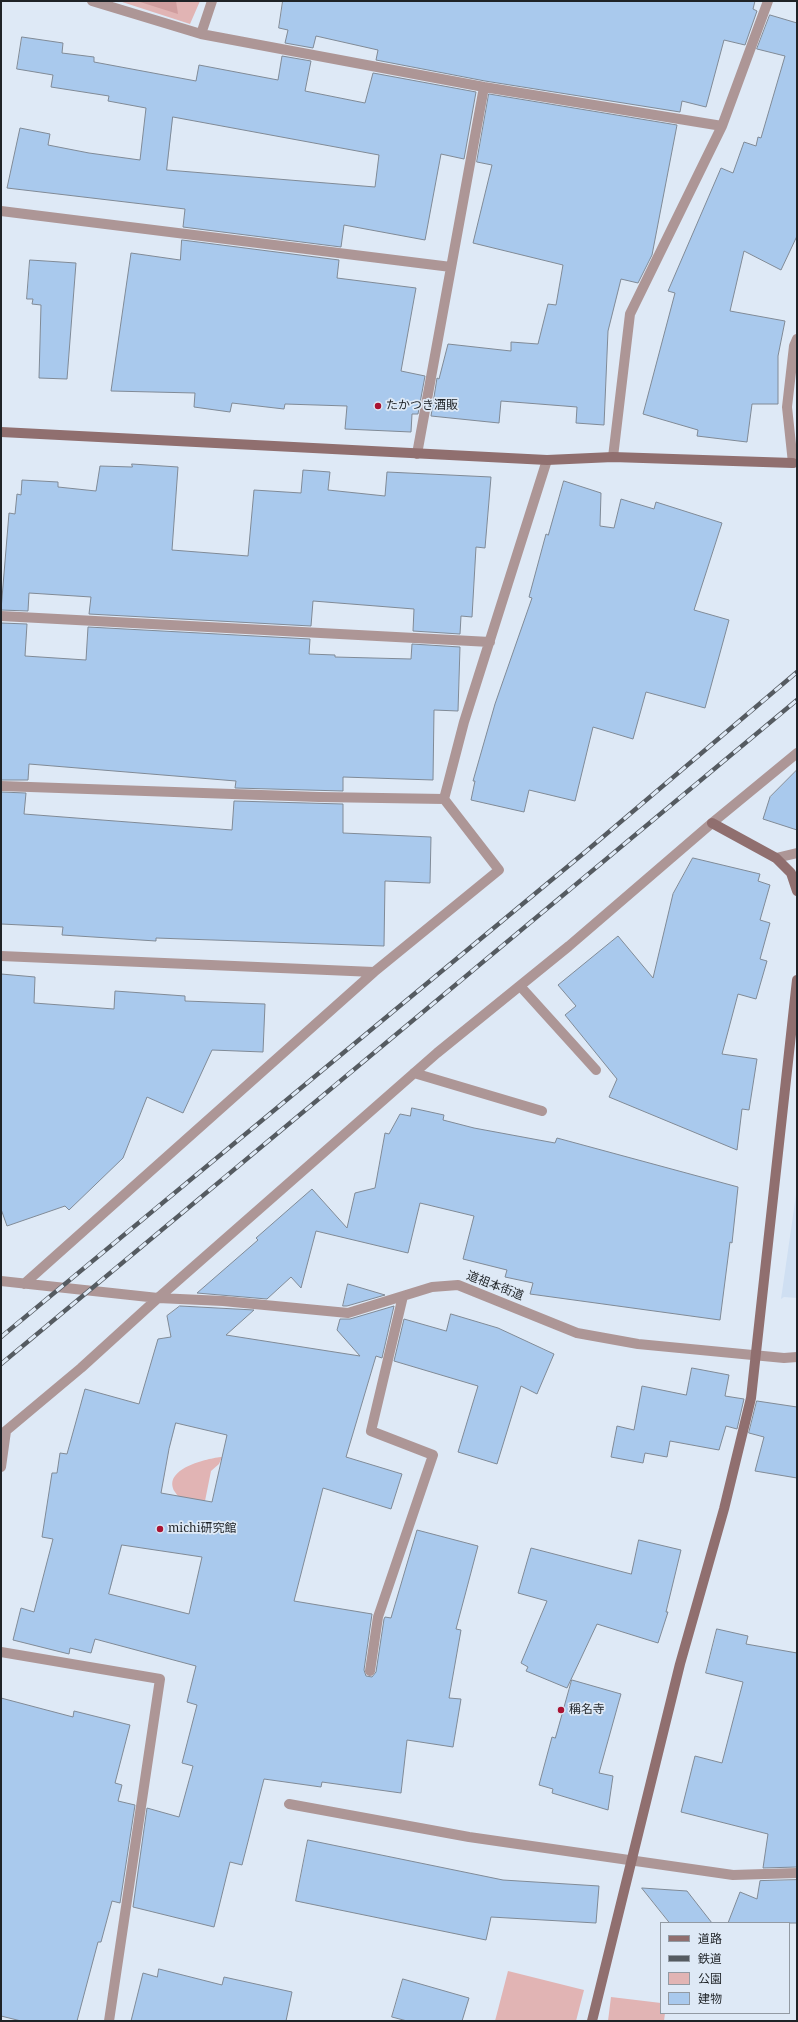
<!DOCTYPE html>
<html>
<head>
<meta charset="utf-8">
<style>
  body { margin:0 }
  #map { position:relative; width:798px; height:2022px; overflow:hidden; background:#dee9f6; font-family:"Noto Serif","Noto Sans JP",serif }
  canvas { display:block }
  .frame { position:absolute; inset:0; border:2px solid #1f2327; pointer-events:none }
  .legend { position:absolute; left:660px; top:1922px; width:130px; height:92px; box-sizing:border-box; background:#dee9f6; border:1px solid #929aa3; margin:0; padding:5px 7px; list-style:none; font-size:12px; color:#1f2327 }
  .legend li { display:flex; align-items:center; gap:8px; height:20px }
  .legend b { width:20px; border:1px solid #929aa3 }
</style>
</head>
<body>
<div id="map">
<canvas width="798" height="2022"></canvas>
<div class="frame"></div>
<ul class="legend">
<li><b style="height:5px;background:#906f6f"></b>道路</li>
<li><b style="height:5px;background:#555b61"></b>鉄道</li>
<li><b style="height:11px;background:#e1b4b4"></b>公園</li>
<li><b style="height:11px;background:#a9c9ed"></b>建物</li>
</ul>
</div>
<script>
const c = document.querySelector('canvas').getContext('2d');
c.lineJoin = 'round';
function fill(path, color) { c.fillStyle = color; c.fill(path, 'evenodd'); }
function stroke(path, color, width, dash) { c.strokeStyle = color; c.lineWidth = width; c.lineCap = dash ? 'butt' : 'round'; c.setLineDash(dash || []); c.stroke(path); }
function drawText(font, color, halo, rows, align = 'center') {
  c.font = font + ' "Noto Serif","Noto Sans JP",serif'; c.lineWidth = 3.5; c.setLineDash([]); c.textBaseline = 'middle'; c.strokeStyle = halo; c.fillStyle = color; for (const [text, x, y, turn = 0] of rows) {
    c.save(); c.translate(x, y); c.rotate((+turn || 0) * Math.PI / 180); c.textAlign = isNaN(turn) ? turn : align; if (halo) c.strokeText(text, 0, 0); c.fillText(text, 0, 0); c.restore();
  }
}
const built = new Path2D(`
  M797 1188V1298L784 1297 781 1299Z`);
const green = new Path2D(`
  M119 1H200L190 24Z
  M222 1457 219 1464 211 1471 203 1511C194 1506 180 1501 175 1492 161 1469 208 1458 222 1457Z
  M508 1971 584 1990 576 2021H495Z
  M611 1997 661 2003V2013H665L664 2021H608Z`);
const forest = new Path2D(`
  M137 1H176L178 14Z`);
const building = new Path2D(`
  M283 1H755L753 9 757 11 745 45 724 40 706 107 682 101 680 112 485 81 376 60 378 50 316 36 313 48 285 43 288 30 279 28Z
  M770 15 797 23V236L781 270 744 251 730 311 785 321 778 356V404H752L747 442 697 436 698 430 643 414 675 293 668 291 721 168 733 173 744 142 756 146 758 137 761 138 785 56 757 49Z
  M22 37 63 43 62 53 94 57V62L196 81 199 65 278 80 282 56 311 61 305 91 365 103 373 73 476 92 464 159 441 154 425 240 344 225 341 247 183 227 185 209 7 188 20 128 50 134 48 145 89 153 140 160 146 108 108 101 109 96 51 87 53 75 17 69ZM173 117 379 155 375 187 167 170Z
  M489 94 677 125 652 255 638 283 621 279 608 331 604 425 576 423 577 407 501 401 499 423 431 416 437 378 439 379 448 344 511 351V342L538 344 548 304 556 305 563 265 473 243 492 165 477 162Z
  M182 240 339 260 337 278 416 288 401 371 425 376 418 414H412L411 432 345 429 347 406 285 404 284 409 232 403 230 412 194 407 195 393 111 391 131 253 180 260Z
  M30 260 76 263 67 379 39 378 41 305 32 304 33 299H27Z
  M132 464 178 467 172 550 248 556 254 490 301 493 303 470 330 472 328 490 385 496 387 472 491 477 485 548 476 547 472 617 461 616 460 634 413 631 414 609 313 601 311 626 89 614 91 597 29 593 28 611 1 610 9 513 15 514 17 494 21 495 22 480 58 482V487L96 491 100 466 132 467Z
  M564 481 601 493 600 526 614 528 621 499 654 509 656 502 722 523 694 610 729 620 705 708 646 692 633 739 593 727 575 801 529 790 524 812 471 800 475 781H473L495 704 532 598 529 597 546 534 548 535Z
  M1 623 27 624 25 656 86 660 88 627 310 639 309 654 335 655V657L411 659 412 644 460 647 458 711 434 710 433 780 343 777V791L235 788 236 781 29 764 28 780H1Z
  M797 770V830L763 819 770 797Z
  M1 792 26 793 24 814 232 830 234 801 343 804V833L431 837 430 883 385 881 384 946 156 938V941L62 935 63 927 1 924Z
  M693 858 760 874 758 881 770 885 760 920 770 923 760 959 767 961 756 999 738 994 722 1054 757 1059 749 1110 742 1109 737 1150 609 1097 617 1079 565 1015 576 1006 558 985 618 936 653 978 673 894Z
  M1 974 35 977 34 1003 114 1009 115 991 185 996V1001L265 1004 263 1052 212 1050 183 1113 147 1097 123 1158 69 1210 65 1206 7 1226 1 1209Z
  M412 1108 444 1115 443 1120 474 1128 555 1143 557 1138 738 1187 732 1243 730 1242 720 1320 530 1294 533 1283 505 1277 507 1270 463 1259 474 1216 420 1203 408 1253 316 1231 301 1288 291 1277 267 1299 197 1293 258 1240 256 1238 312 1189 347 1228 355 1193 375 1188 385 1133 389 1134 400 1114 410 1116Z
  M348 1284 385 1295 347 1306H343Z
  M180 1306 254 1310 226 1335 360 1356 337 1330 340 1319H350L394 1306 382 1358 376 1356 346 1457 402 1474 391 1509 323 1488 294 1601 372 1614 364 1670 366 1676 372 1677 376 1672 384 1619 385 1617 391 1618 417 1530 478 1546 456 1629 461 1630 449 1698 461 1699 453 1747 407 1740 401 1793 322 1782 321 1787 264 1779 242 1865 230 1862 214 1927 133 1907 147 1808 179 1817 193 1766 182 1763 197 1705 187 1702 196 1666 95 1639 91 1653 70 1648 69 1654 13 1640 21 1608 34 1612 53 1539 42 1537 52 1473H57L60 1453 67 1454 85 1389 139 1404 158 1339 171 1337 167 1316ZM176 1423 227 1435 212 1502 161 1493 169 1449ZM122 1545 202 1557 189 1614 109 1594Z
  M451 1314 498 1328 554 1354 537 1394 521 1386 497 1464 458 1452 478 1386 394 1361 404 1319 446 1331Z
  M692 1368 729 1375 725 1396 744 1399 737 1429 726 1426 719 1450 670 1441 667 1457 645 1453 643 1463 611 1457 617 1426 634 1430 642 1386 686 1395Z
  M757 1401 797 1407V1478L755 1471 764 1437 749 1433Z
  M639 1540 681 1550 666 1612H668L658 1643 597 1624 567 1688 526 1671 528 1667 521 1663 547 1601 518 1593 531 1548 631 1574Z
  M717 1629 748 1636 746 1644 797 1653V1867L763 1868 768 1834 681 1812 695 1756 722 1763 743 1682 706 1673Z
  M572 1680 621 1694 599 1773 613 1776 608 1810 552 1793 553 1789 539 1785 552 1737 555 1738Z
  M1 1698 73 1717 74 1711 130 1725 115 1783 122 1785 118 1801 135 1805 120 1903 112 1901 101 1942H98L77 2021H21L1 2016Z
  M308 1840 503 1880 599 1886 596 1923 491 1917 486 1940 296 1901Z
  M797 1880V1923H728L740 1892 757 1899 760 1881Z
  M642 1888 687 1891 712 1923H670Z
  M159 1969 222 1985 224 1977 292 1992 286 2021H131L143 1973 157 1977Z
  M403 1979 469 1998 462 2021H407L392 2017Z`);
const lane = new Path2D(`
  M793 463 787 407 794 346 797 339`);
const street = new Path2D(`
  M92 1 201 34 484 87 722 126 630 314 613 457
  M201 34 212 1
  M722 126 768 1
  M1 211 451 267
  M417 454 484 87
  M1 616 490 642
  M1 786 319 797 444 799 464 722 547 460
  M776 858 797 853
  M1 956 374 972
  M520 986 596 1070
  M414 1073 542 1111
  M1 1281 158 1298 223 1301 348 1313 432 1287 458 1285 577 1333 638 1344 784 1358 797 1357
  M24 1284 374 972 499 870 444 799
  M1 1435 81 1368 158 1298 437 1053 569 946 712 823 797 753
  M1 1467 6 1431
  M1 1652 160 1679 109 2021
  M370 1671 378 1617 433 1455 371 1431 403 1296
  M289 1804 469 1837 733 1875 797 1873`);
const secondary = new Path2D(`
  M1 432 547 460 613 457 793 463
  M712 823 776 858 791 873 797 891
  M592 2021 680 1664 724 1509 751 1398 797 980`);
const rail = new Path2D(`
  M1 1337 584 853 797 672
  M1 1364 797 700`);
const markers = [
  [378,406,4,"#a91232"],
  [160,1529,4,"#a91232"],
  [561,1710,4,"#a91232"]
];
const poiNames = [
  ["たかつき酒販",386,406],
  ["michi研究館",168,1529],
  ["稱名寺",569,1710]
];
const streetNames = [
  ["道祖本街道",495,1286,21]
];
fill(built, '#cfdff2');
fill(green, '#e1b4b4');
fill(forest, '#d09d9e');
fill(building, '#a9c9ed');
stroke(building, '#808a96', 1);
stroke(lane, '#ad9696', 10);
stroke(street, '#ad9696', 10);
stroke(secondary, '#906f6f', 10);
stroke(rail, '#555b61', 4.5);
stroke(rail, '#dee9f6', 3, [9]);
for (const [x, y, r, color] of markers) { const dot = new Path2D(); dot.arc(x, y, r, 0, 2 * Math.PI); c.fillStyle = color; c.fill(dot); stroke(dot, '#dee9f6', 1.5); }
drawText('12px', '#1f2327', '#dee9f6', poiNames, 'left');
drawText('12px', '#1f2327', '#dee9f6', streetNames);
</script>
</body>
</html>
